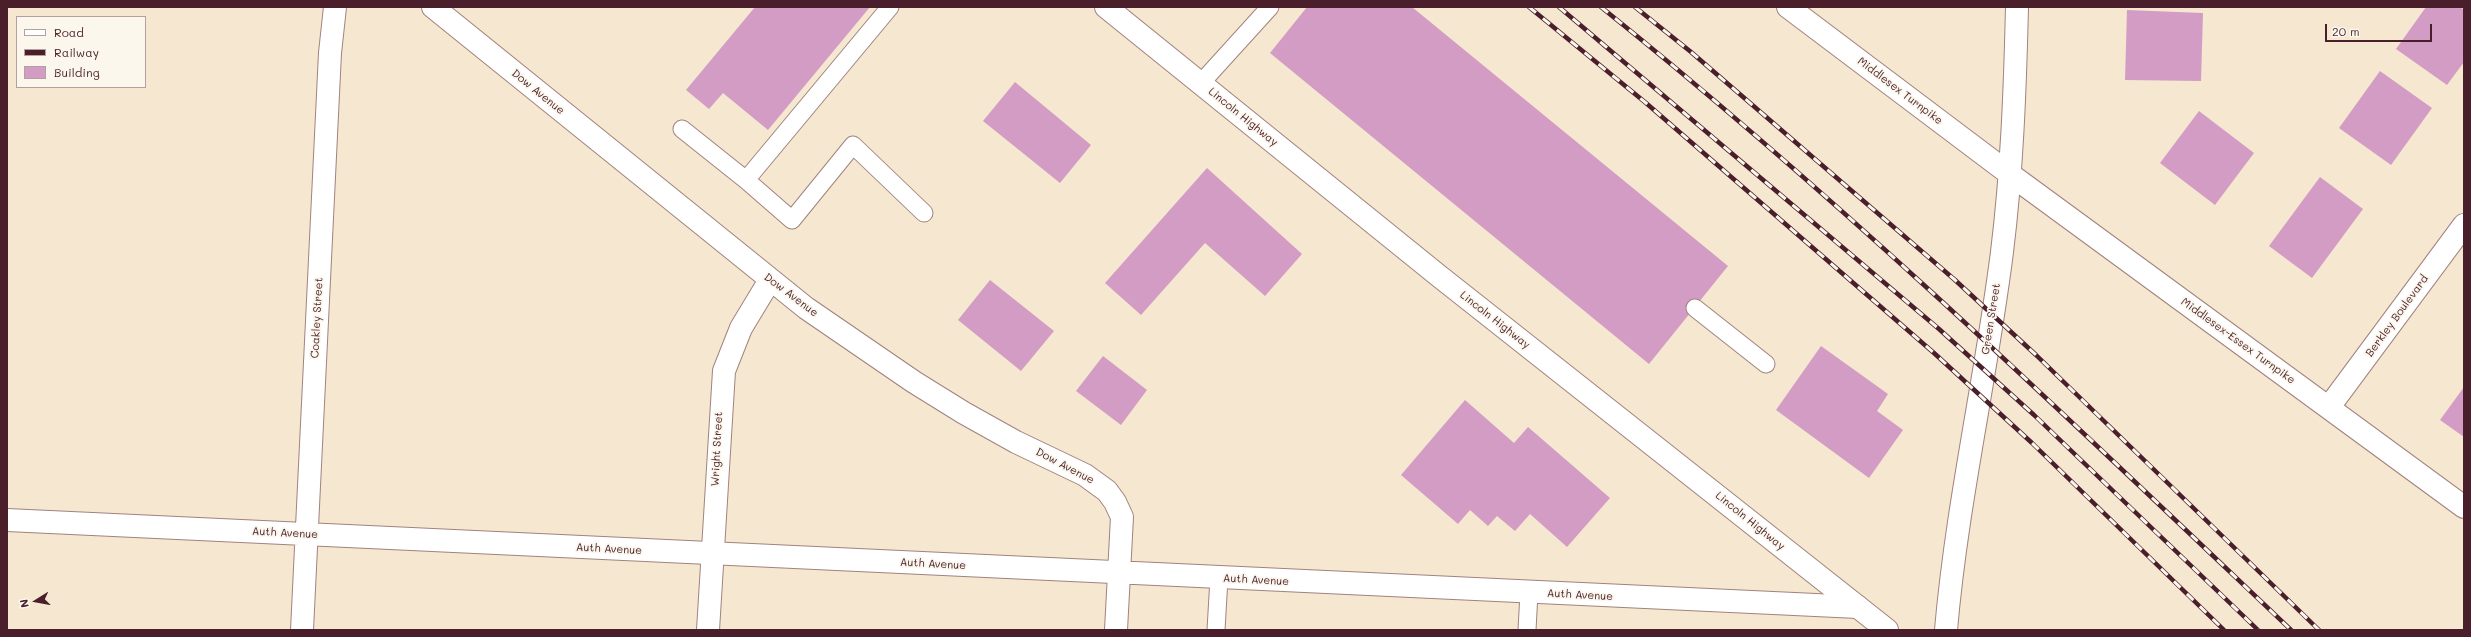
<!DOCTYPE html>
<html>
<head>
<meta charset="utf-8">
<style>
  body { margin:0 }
  #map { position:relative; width:2471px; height:637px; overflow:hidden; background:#f6e7d0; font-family:Mali,sans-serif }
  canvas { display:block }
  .frame { position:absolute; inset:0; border:8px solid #4a1f2b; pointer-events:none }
  .legend { position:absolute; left:16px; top:16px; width:130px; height:72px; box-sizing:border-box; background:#fbf7ec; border:1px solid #b4a19f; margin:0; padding:5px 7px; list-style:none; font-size:12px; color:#4a1f2b }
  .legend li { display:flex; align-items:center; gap:8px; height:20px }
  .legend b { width:20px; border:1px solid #b4a19f }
  .north { position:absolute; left:16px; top:581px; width:40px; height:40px; -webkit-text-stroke:3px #fbf7ec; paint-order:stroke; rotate:259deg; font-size:11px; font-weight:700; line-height:16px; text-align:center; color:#4a1f2b }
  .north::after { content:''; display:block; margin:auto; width:14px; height:18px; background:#4a1f2b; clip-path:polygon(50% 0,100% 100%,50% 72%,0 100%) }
  .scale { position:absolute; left:2325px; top:24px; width:107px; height:18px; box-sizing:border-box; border:2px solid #4a1f2b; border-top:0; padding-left:5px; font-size:12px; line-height:14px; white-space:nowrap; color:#4a1f2b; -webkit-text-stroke:3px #fbf7ec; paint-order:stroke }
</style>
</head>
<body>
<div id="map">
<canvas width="2471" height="637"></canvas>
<div class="frame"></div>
<ul class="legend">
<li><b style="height:5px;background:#fff"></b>Road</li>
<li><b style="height:5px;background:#4a1f2b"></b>Railway</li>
<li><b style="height:11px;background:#d39cc5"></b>Building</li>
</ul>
<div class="north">N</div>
<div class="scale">20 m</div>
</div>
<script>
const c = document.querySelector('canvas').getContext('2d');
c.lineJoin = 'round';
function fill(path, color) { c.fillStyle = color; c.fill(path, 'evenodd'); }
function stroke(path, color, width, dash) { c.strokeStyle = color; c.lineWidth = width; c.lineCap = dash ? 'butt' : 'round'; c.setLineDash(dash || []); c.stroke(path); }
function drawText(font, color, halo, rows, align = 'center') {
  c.font = font + ' Mali,sans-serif'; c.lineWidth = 3.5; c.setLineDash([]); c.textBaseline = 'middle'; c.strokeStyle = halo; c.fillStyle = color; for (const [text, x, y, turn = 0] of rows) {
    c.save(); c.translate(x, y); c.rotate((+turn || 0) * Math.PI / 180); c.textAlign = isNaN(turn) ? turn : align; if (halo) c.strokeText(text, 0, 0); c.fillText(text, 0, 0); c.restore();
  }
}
const building = new Path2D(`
  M755 7H870L768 130 723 93 709 109 686 90Z
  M1307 7H1412L1728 266 1649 364 1270 53Z
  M2426 7H2460L2464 10V62L2447 85 2396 49Z
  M2127 10 2203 13 2201 81 2125 80Z
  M2380 71 2432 108 2391 165 2339 128Z
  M1015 82 1091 145 1060 183 983 121Z
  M2199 111 2254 153 2215 205 2160 163Z
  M1207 168 1302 254 1265 296 1205 243 1141 315 1105 283Z
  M2320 177 2363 209 2312 278 2269 246Z
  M990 280 1054 331 1021 371 958 320Z
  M1821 346 1888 394 1877 411 1903 430 1869 478 1776 410Z
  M1103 356 1147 390 1121 425 1076 391Z
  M2464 387V437L2440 420Z
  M1465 400 1514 443 1528 427 1610 498 1567 547 1530 514 1515 531 1497 516 1488 526 1470 510 1458 524 1401 475Z`);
const lane = new Path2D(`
  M1201 83 1270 7
  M682 129 746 180 890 7
  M746 180 792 220 853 145 924 213
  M1695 308 1766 364
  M1216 630 1219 578
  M1527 630 1529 593`);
const street = new Path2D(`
  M433 7 806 308 914 382 964 413 1016 442 1085 475 1107 491 1115 502 1122 517 1116 630
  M1788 7 2011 175
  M2329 407 2464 225
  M7 520 1858 607
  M302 630 330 53 335 7
  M708 630 724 371 741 328 770 280`);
const secondary = new Path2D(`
  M1106 7 1439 276 1887 630
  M2011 175 2464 507
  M1946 630C1957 503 1986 379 2002 252 2012 171 2015 90 2017 7`);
const rail = new Path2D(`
  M1529 7 1646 103 1934 353 2032 443 2224 630
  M1559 7 1939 329 2034 415 2258 630
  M1601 7C1843 201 2067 417 2291 630
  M1635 7 1691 52 1955 280 2036 355 2319 630`);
const streetNames = [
  ["Middlesex Turnpike",1900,91,37],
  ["Dow Avenue",538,92,39],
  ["Lincoln Highway",1243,117,39],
  ["Dow Avenue",791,295,37],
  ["Berkley Boulevard",2397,316,-54],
  ["Coakley Street",317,318,-87],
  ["Green Street",1991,319,-81],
  ["Lincoln Highway",1495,320,38],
  ["Middlesex-Essex Turnpike",2238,341,36],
  ["Wright Street",717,449,-87],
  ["Dow Avenue",1065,466,28],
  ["Lincoln Highway",1750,521,39],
  ["Auth Avenue",285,533,3],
  ["Auth Avenue",609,549,3],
  ["Auth Avenue",933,564,3],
  ["Auth Avenue",1256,580,3],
  ["Auth Avenue",1580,595,3]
];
fill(building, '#d39cc5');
stroke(lane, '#a0837e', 19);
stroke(street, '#a0837e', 24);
stroke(secondary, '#a0837e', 24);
stroke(lane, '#fff', 17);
stroke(street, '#fff', 22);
stroke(secondary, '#fff', 22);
stroke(rail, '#4a1f2b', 4.5);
stroke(rail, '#fbf7ec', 3, [9]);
drawText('11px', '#4a1f2b', '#fbf7ec', streetNames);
</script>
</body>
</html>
